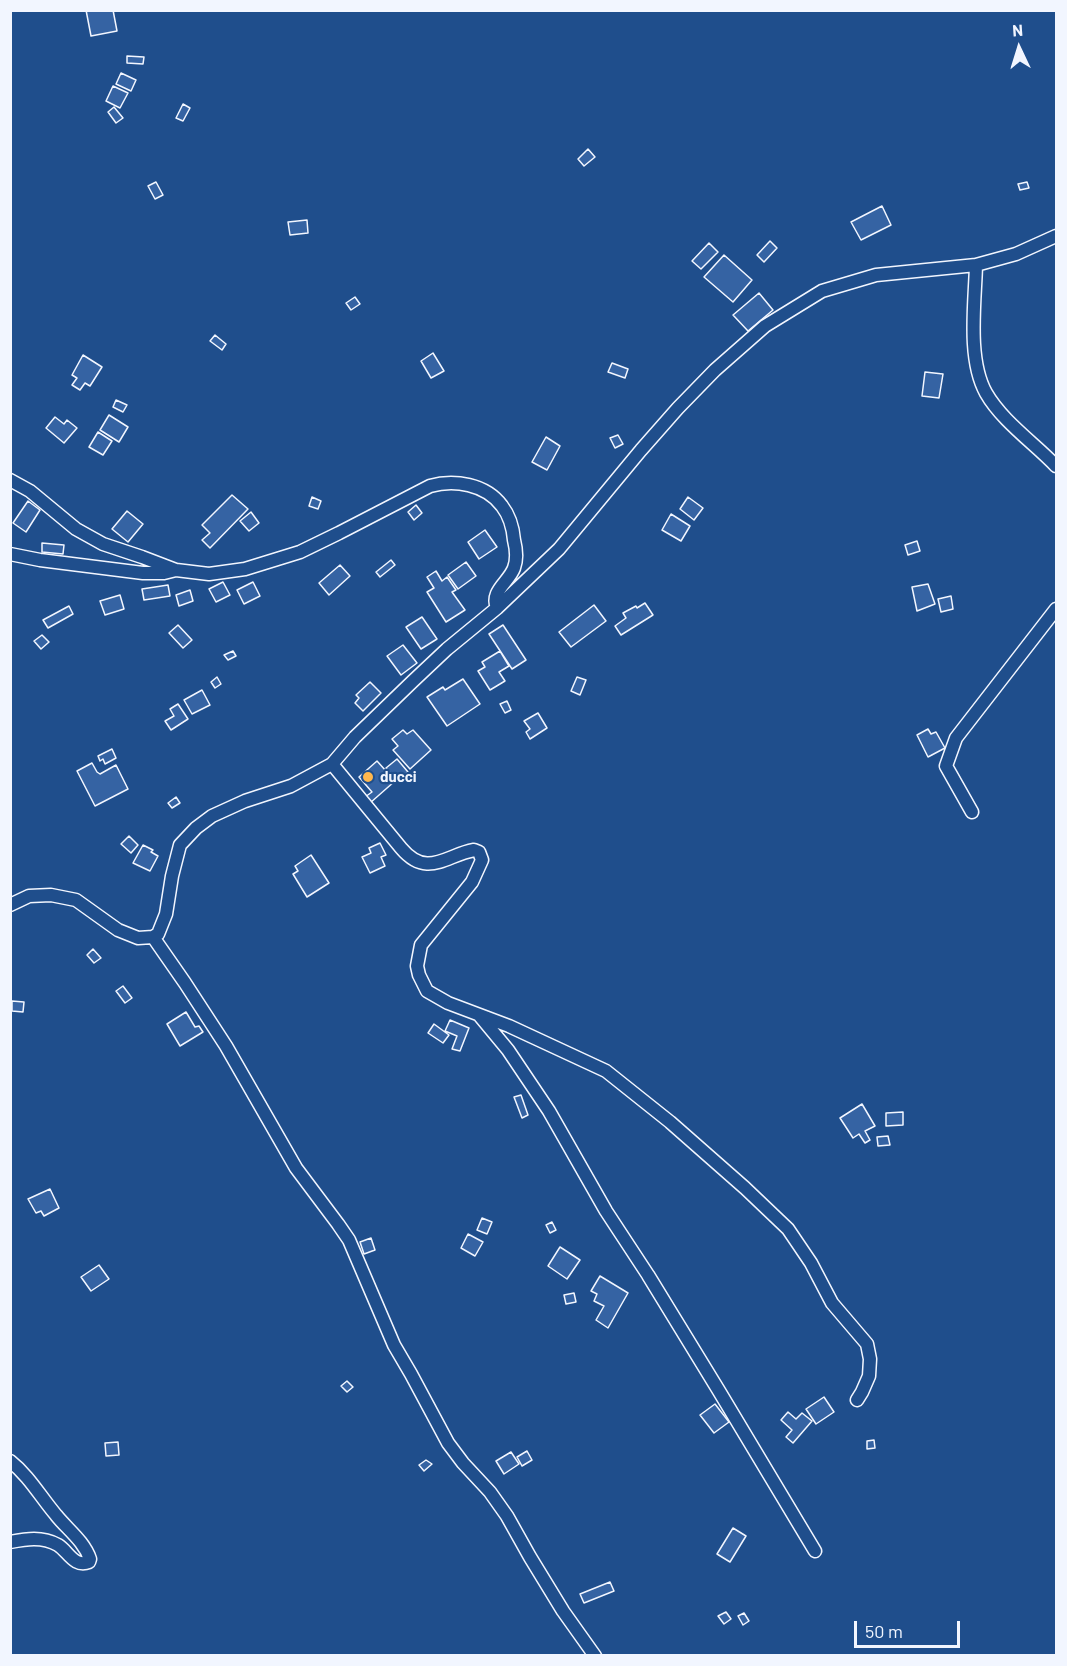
<!DOCTYPE html>
<html>
<head>
<meta charset="utf-8">
<style>
  body { margin:0 }
  #map { position:relative; width:1067px; height:1666px; overflow:hidden; background:#1f4e8c; font-family:Barlow,sans-serif }
  canvas { display:block }
  .frame { position:absolute; inset:0; border:12px solid #f2f6ff; pointer-events:none }
  .north { position:absolute; left:989px; top:18px; width:60px; height:60px; -webkit-text-stroke:4px #1f4e8c; paint-order:stroke; rotate:356deg; font-size:16px; font-weight:700; line-height:24px; text-align:center; color:#f2f6ff }
  .north::after { content:''; display:block; margin:auto; width:21px; height:27px; background:#f2f6ff; clip-path:polygon(50% 0,100% 100%,50% 72%,0 100%) }
  .scale { position:absolute; left:854px; top:1621px; width:106px; height:27px; box-sizing:border-box; border:3px solid #f2f6ff; border-top:0; padding-left:8px; font-size:18px; line-height:21px; white-space:nowrap; color:#f2f6ff; -webkit-text-stroke:4px #1f4e8c; paint-order:stroke }
</style>
</head>
<body>
<div id="map">
<canvas width="1067" height="1666"></canvas>
<div class="frame"></div>
<div class="north">N</div>
<div class="scale">50 m</div>
</div>
<script>
const c = document.querySelector('canvas').getContext('2d');
c.lineJoin = 'round';
function fill(path, color) { c.fillStyle = color; c.fill(path, 'evenodd'); }
function stroke(path, color, width, dash) { c.strokeStyle = color; c.lineWidth = width; c.lineCap = dash ? 'butt' : 'round'; c.setLineDash(dash || []); c.stroke(path); }
function drawText(font, color, halo, rows, align = 'center') {
  c.font = font + ' Barlow,sans-serif'; c.lineWidth = 4.5; c.setLineDash([]); c.textBaseline = 'middle'; c.strokeStyle = halo; c.fillStyle = color; for (const [text, x, y, turn = 0] of rows) {
    c.save(); c.translate(x, y); c.rotate((+turn || 0) * Math.PI / 180); c.textAlign = isNaN(turn) ? turn : align; if (halo) c.strokeText(text, 0, 0); c.fillText(text, 0, 0); c.restore();
  }
}
const building = new Path2D(`
  M86 10H113L117 31 91 36Z
  M127 56 144 57 143 64 127 63Z
  M121 73 136 80 131 91 116 84Z
  M113 86 128 93 120 108 106 101Z
  M183 104 190 108 183 121 176 118Z
  M114 107 123 118 116 123 108 112Z
  M588 149 595 157 584 166 578 159Z
  M156 182 163 195 155 199 148 186Z
  M1027 182 1029 188 1020 190 1018 184Z
  M882 206 891 225 861 240 851 222Z
  M307 220 308 233 290 235 288 222Z
  M770 241 777 248 764 262 757 255Z
  M709 243 718 252 701 269 692 261Z
  M724 255 752 280 733 302 704 277Z
  M759 293 773 310 748 331 733 315Z
  M355 297 360 304 351 310 346 303Z
  M215 335 226 344 222 350 210 341Z
  M433 353 444 371 431 378 421 361Z
  M83 355 102 367 90 386 85 383 80 390 72 385 77 378 72 375Z
  M612 363 628 369 625 378 608 372Z
  M925 372 943 374 939 398 922 396Z
  M116 400 127 405 123 412 113 407Z
  M109 415 128 427 119 442 100 430Z
  M55 417 64 424 67 420 77 428 64 443 46 428Z
  M98 432 112 441 103 455 89 447Z
  M618 435 623 444 615 448 610 438Z
  M546 437 560 446 547 470 532 462Z
  M232 495 248 509 210 548 202 540 210 533 202 525Z
  M312 497 321 501 318 509 309 506Z
  M688 497 703 508 694 520 680 509Z
  M28 501 40 510 26 532 13 523Z
  M416 505 422 513 414 520 408 512Z
  M127 511 143 524 128 542 112 529Z
  M251 512 259 523 249 531 240 521Z
  M671 514 690 526 681 541 662 530Z
  M485 530 497 547 479 559 468 542Z
  M917 541 920 551 908 555 905 545Z
  M42 543 64 545 63 554 42 552Z
  M391 560 395 565 380 577 376 572Z
  M466 562 476 576 458 589 448 575Z
  M340 565 350 576 329 595 319 583Z
  M436 571 442 581 447 577 456 590 452 592 465 610 446 622 427 592 434 588 427 577Z
  M223 582 230 595 216 602 209 589Z
  M253 582 260 596 244 604 237 590Z
  M928 584 935 604 917 611 912 587Z
  M168 585 170 596 144 600 142 589Z
  M190 590 193 601 179 606 176 595Z
  M120 595 124 609 105 615 100 601Z
  M951 596 953 609 941 612 938 599Z
  M645 603 653 615 621 635 615 626 626 618 623 613 636 606 637 608Z
  M594 605 606 621 571 647 559 632Z
  M69 606 73 614 48 628 43 620Z
  M422 617 437 639 421 649 406 627Z
  M178 625 192 640 183 648 169 633Z
  M503 625 526 660 512 669 489 634Z
  M42 635 49 642 41 649 34 641Z
  M403 645 417 663 401 675 387 656Z
  M233 651 236 656 228 660 224 655Z
  M500 651 509 666 499 672 505 681 490 690 478 671 485 667 482 662Z
  M217 677 221 684 215 688 211 682Z
  M577 677 586 680 580 695 571 691Z
  M463 679 480 704 447 726 427 697 443 687 445 690Z
  M370 682 381 693 363 711 355 703 359 698 356 695Z
  M202 690 210 705 192 714 184 700Z
  M507 701 511 710 505 713 500 704Z
  M178 704 188 719 171 730 165 721 174 716 170 709Z
  M538 713 547 728 530 739 526 732 530 729 524 721Z
  M928 729 931 734 936 732 945 748 928 757 917 735Z
  M403 730 407 734 413 730 431 750 410 769 393 750 398 746 392 739Z
  M112 749 116 758 105 764 103 759 100 761 98 756Z
  M397 759 408 772 397 781 386 768Z
  M377 761 395 781 370 803 365 797 372 792 359 777Z
  M92 763 97 772 100 774 116 765 128 789 95 806 77 771Z
  M176 797 180 803 172 808 168 803Z
  M129 836 138 845 131 853 121 844Z
  M380 843 386 855 381 857 385 866 370 873 362 857 371 853 369 848Z
  M143 845 153 850 151 852 158 856 150 871 133 863Z
  M311 855 329 883 307 897 293 874 298 871 295 866Z
  M93 949 101 958 94 963 87 955Z
  M123 986 132 998 125 1003 116 991Z
  M12 1001 24 1002 23 1012 12 1011Z
  M186 1012 195 1027 199 1026 203 1032 180 1046 167 1024Z
  M450 1020 469 1028 460 1051 452 1049 457 1036 445 1031Z
  M434 1024 449 1035 443 1043 428 1033Z
  M521 1095 528 1115 522 1118 514 1097Z
  M862 1104 875 1126 865 1131 870 1140 865 1143 859 1134 853 1138 840 1118Z
  M903 1112V1125L886 1126V1113Z
  M888 1136 890 1145 878 1146 877 1137Z
  M50 1189 59 1208 44 1216 41 1211 36 1213 28 1199Z
  M482 1218 492 1222 487 1234 477 1230Z
  M552 1222 556 1230 550 1233 546 1225Z
  M468 1234 483 1242 475 1256 461 1248Z
  M371 1238 375 1250 364 1254 360 1242Z
  M560 1247 580 1260 567 1279 548 1266Z
  M99 1265 109 1279 91 1291 81 1277Z
  M600 1276 628 1293 608 1328 596 1320 604 1306 594 1301 597 1294 591 1291Z
  M574 1293 576 1302 566 1304 564 1295Z
  M347 1381 353 1387 347 1392 341 1386Z
  M824 1397 834 1412 816 1424 806 1409Z
  M715 1404 729 1422 714 1433 700 1415Z
  M788 1412 796 1419 802 1413 812 1421 793 1443 786 1437 792 1430 781 1420Z
  M874 1440 875 1448 867 1449V1441Z
  M118 1442 119 1455 106 1456 105 1443Z
  M527 1451 532 1460 522 1466 517 1457Z
  M511 1452 519 1464 504 1474 496 1461Z
  M426 1460 432 1464 424 1471 419 1465Z
  M733 1528 746 1536 730 1562 717 1554Z
  M610 1582 614 1591 584 1603 580 1594Z
  M726 1612 731 1619 724 1624 718 1616Z
  M744 1613 749 1621 743 1625 738 1616Z`);
const minor = new Path2D(`
  M976 265C975 303 967 359 986 393 1002 421 1034 443 1056 466
  M10 480 30 491 76 529 103 544 142 557 176 570
  M10 554 40 560 143 573H164L176 570 209 574 245 569 300 552 339 533 430 486C454 479 486 484 502 506 509 515 513 528 514 540 516 548 517 560 514 568 509 582 490 591 497 608
  M332 764 401 848C427 879 446 855 474 850L479 852 482 860 472 882 421 945 417 966 419 975 427 991 448 1003 509 1026 606 1071 670 1122 745 1188 788 1229 811 1263 832 1303 867 1344 870 1359 869 1376 862 1392 857 1400
  M972 812 946 766 956 738 1056 609
  M10 905 29 896 51 895 76 900 118 930 138 938 153 937 158 934 166 914 172 876 180 845 196 828 212 816 245 801 291 786 332 764 355 737 413 681 447 649 497 608 559 549 641 450 678 408 715 370 765 326 822 291 876 275 976 265 1016 254 1056 236
  M153 937 185 983 226 1046 296 1168 338 1224 349 1240 394 1345 411 1374 448 1443 463 1463 490 1492 507 1516 530 1557 563 1611 595 1656
  M479 1015 508 1050 549 1111 606 1211 648 1275 719 1391 815 1551
  M10 1461C29 1476 40 1496 56 1515 67 1529 84 1541 90 1559L89 1562C74 1568 68 1551 58 1545 42 1536 26 1539 10 1542`);
const markers = [
  [368,777,6,"#ffb74d"]
];
const poiNames = [
  ["ducci",380,777]
];
fill(building, '#3563a3');
stroke(building, '#f2f6ff', 1.5);
stroke(minor, '#f2f6ff', 15);
stroke(minor, '#1f4e8c', 12);
for (const [x, y, r, color] of markers) { const dot = new Path2D(); dot.arc(x, y, r, 0, 2 * Math.PI); c.fillStyle = color; c.fill(dot); stroke(dot, '#1f4e8c', 2); }
drawText('bold 15px', '#f2f6ff', '#1f4e8c', poiNames, 'left');
</script>
</body>
</html>
